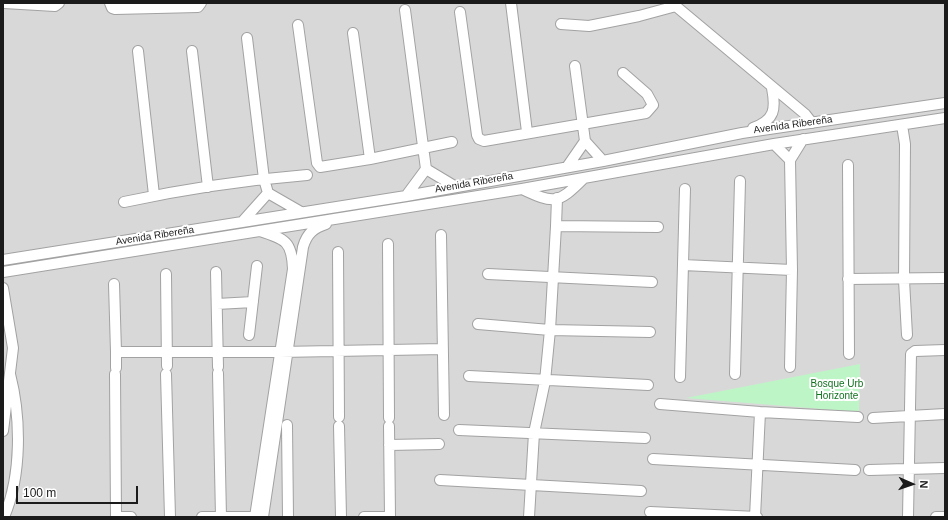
<!DOCTYPE html>
<html>
<head>
<meta charset="utf-8">
<style>
  body { margin:0 }
  #map { position:relative; width:948px; height:520px; overflow:hidden; background:#ece9e1; font-family:Helvetica,sans-serif }
  canvas { display:block }
  .frame { position:absolute; inset:0; border:4px solid #1b1b1b; pointer-events:none }
  .north { position:absolute; left:892px; top:464px; width:40px; height:40px; -webkit-text-stroke:3px #fff; paint-order:stroke; rotate:92deg; font-size:11px; font-weight:700; line-height:16px; text-align:center; color:#1b1b1b }
  .north::after { content:''; display:block; margin:auto; width:14px; height:18px; background:#1b1b1b; clip-path:polygon(50% 0,100% 100%,50% 72%,0 100%) }
  .scale { position:absolute; left:16px; top:486px; width:122px; height:18px; box-sizing:border-box; border:2px solid #1b1b1b; border-top:0; padding-left:5px; font-size:12px; line-height:14px; white-space:nowrap; color:#1b1b1b; -webkit-text-stroke:3px #fff; paint-order:stroke }
</style>
</head>
<body>
<div id="map">
<canvas width="948" height="520"></canvas>
<div class="frame"></div>
<div class="north">N</div>
<div class="scale">100 m</div>
</div>
<script>
const c = document.querySelector('canvas').getContext('2d');
c.lineJoin = 'round';
function fill(path, color) { c.fillStyle = color; c.fill(path, 'evenodd'); }
function stroke(path, color, width, dash) { c.strokeStyle = color; c.lineWidth = width; c.lineCap = dash ? 'butt' : 'round'; c.setLineDash(dash || []); c.stroke(path); }
function drawText(font, color, halo, rows, align = 'center') {
  c.font = font + ' Helvetica,sans-serif'; c.lineWidth = 4; c.setLineDash([]); c.textBaseline = 'middle'; c.strokeStyle = halo; c.fillStyle = color; for (const [text, x, y, turn = 0] of rows) {
    c.save(); c.translate(x, y); c.rotate((+turn || 0) * Math.PI / 180); c.textAlign = isNaN(turn) ? turn : align; if (halo) c.strokeText(text, 0, 0); c.fillText(text, 0, 0); c.restore();
  }
}
const residential = new Path2D(`
  M3 3H945V517H3Z`);
const park = new Path2D(`
  M860 364 859 412 686 398Z`);
const minor = new Path2D(`
  M4 3 55 6 59 3
  M110 3 112 8 115 9 198 7 201 3
  M511 3 527 132
  M672 3 805 114 812 123
  M405 10 426 169 406 196
  M460 12 477 135 479 139 484 141 646 113 653 105 647 94 623 73
  M561 24 589 26 639 16 676 6
  M298 25 317 163 320 167 370 159 452 142
  M353 33 370 159
  M247 38 264 179 268 193 301 212
  M138 51 154 195
  M192 51 208 187
  M575 66 585 141 603 161
  M902 125 905 144 904 280 907 335
  M753 128C775 120 776 109 772 88
  M774 144 790 160
  M848 165 849 354
  M567 167 585 141
  M426 169 456 187
  M522 189C554 204 558 204 583 179
  M557 198 556 226 658 227
  M124 202C184 189 246 180 307 175
  M242 222 268 193
  M441 235 444 415
  M388 244 389 418
  M338 252 339 417
  M3 260 406 196 603 161 742 133 945 103
  M683 265 792 270
  M3 272 522 189 774 144 945 118
  M216 272 218 367
  M166 274 167 366
  M488 274 652 282
  M848 279 945 278
  M114 284 116 352H280L443 349
  M3 288 13 348 3 431
  M217 304 253 302
  M478 324 550 330 650 332
  M249 335 257 266
  M790 367 792 270 790 160 803 139
  M116 368V352
  M218 373 221 517
  M115 374 116 517H131
  M166 374 170 517
  M735 374 740 181
  M469 376 648 385
  M680 377 685 189
  M660 404 760 412 858 417
  M873 418 945 414
  M287 425 288 517
  M339 426 341 517
  M389 426 390 517
  M459 430 645 438
  M389 445 439 444
  M653 459 855 470
  M869 470 945 468
  M440 480 641 491
  M650 512 757 517
  M4 517C22 475 21 417 10 374
  M202 517H262
  M255 517 293 269C292 241 285 239 260 231
  M263 517 303 247C307 233 314 228 326 224
  M364 517H390
  M529 517 534 433 545 381 550 330 556 226
  M755 517 760 412
  M908 517 911 354 915 351 945 350
  M936 517H945`);
const streetNames = [
  ["Avenida Ribereña",793,125,-8],
  ["Avenida Ribereña",474,183,-10],
  ["Avenida Ribereña",155,236,-9]
];
const parkNames = [
  ["Bosque Urb",837,384],
  ["Horizonte",837,396]
];
fill(residential, '#d9d8d8');
fill(park, '#bef5c6');
stroke(minor, '#a2a2a2', 12);
stroke(minor, '#fff', 10);
drawText('10px', '#1b1b1b', '#fff', streetNames);
drawText('10px', '#11711f', '#fff', parkNames);
</script>
</body>
</html>
